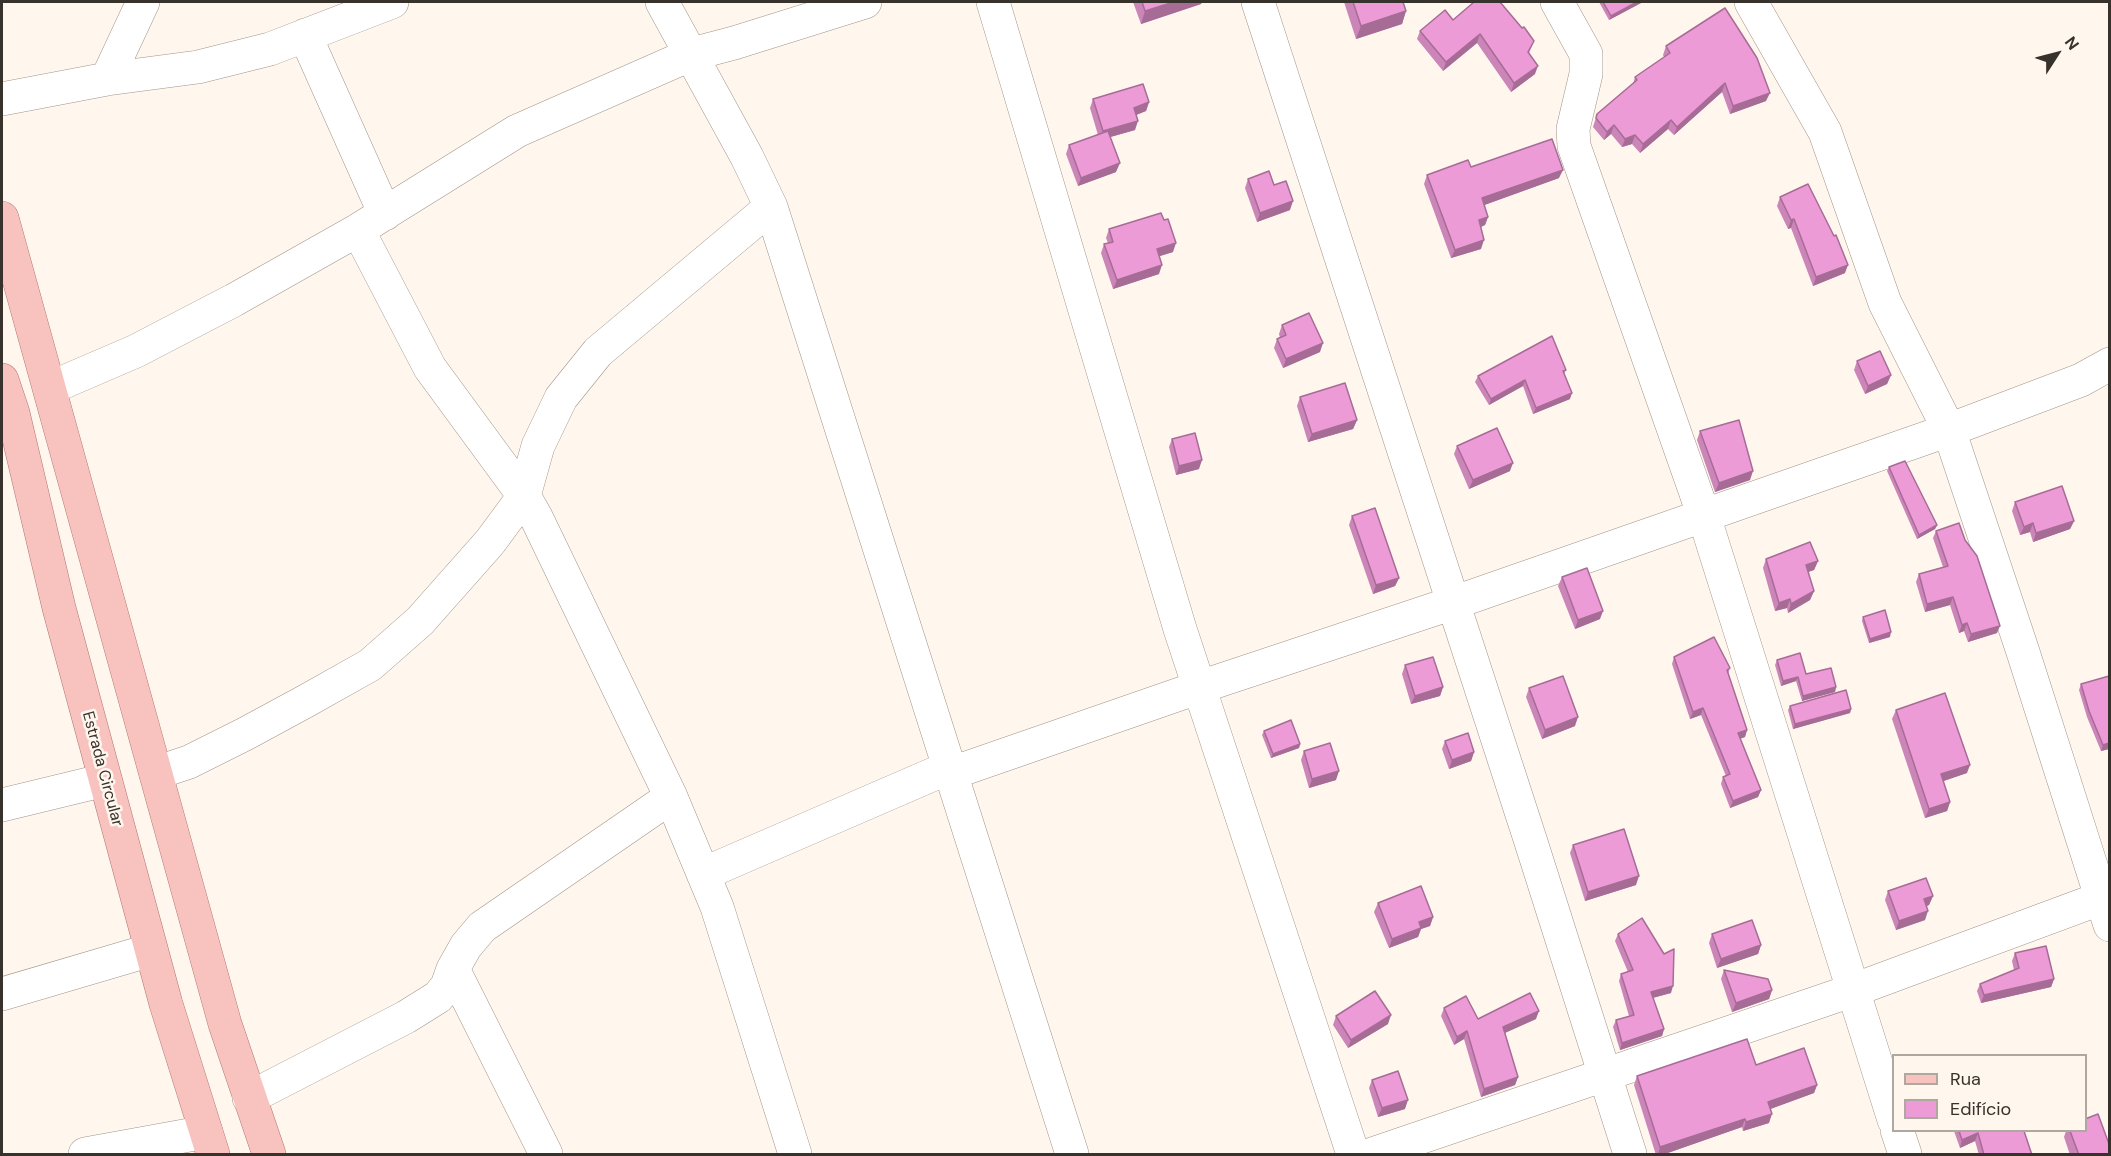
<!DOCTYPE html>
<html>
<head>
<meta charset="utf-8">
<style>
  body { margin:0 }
  #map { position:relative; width:2111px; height:1156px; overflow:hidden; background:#fff6ee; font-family:"DM Sans",sans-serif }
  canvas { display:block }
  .frame { position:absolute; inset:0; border:3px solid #38322d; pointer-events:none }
  .legend { position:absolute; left:1892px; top:1054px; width:195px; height:78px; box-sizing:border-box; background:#fff6ee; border:2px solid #afa8a1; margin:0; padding:8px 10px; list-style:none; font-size:18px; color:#38322d }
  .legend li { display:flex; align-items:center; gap:12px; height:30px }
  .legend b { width:30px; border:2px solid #afa8a1 }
  .north { position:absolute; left:2027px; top:24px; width:60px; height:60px; -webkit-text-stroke:4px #fff6ee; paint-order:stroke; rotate:54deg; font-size:16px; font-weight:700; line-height:24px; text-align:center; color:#38322d }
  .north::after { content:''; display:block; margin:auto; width:21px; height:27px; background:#38322d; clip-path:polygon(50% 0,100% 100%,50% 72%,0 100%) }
</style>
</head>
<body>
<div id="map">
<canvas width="2111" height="1156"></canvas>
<div class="frame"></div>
<ul class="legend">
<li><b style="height:8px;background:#f8c3bf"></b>Rua</li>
<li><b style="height:16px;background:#ed9bd6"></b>Edifício</li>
</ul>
<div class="north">N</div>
</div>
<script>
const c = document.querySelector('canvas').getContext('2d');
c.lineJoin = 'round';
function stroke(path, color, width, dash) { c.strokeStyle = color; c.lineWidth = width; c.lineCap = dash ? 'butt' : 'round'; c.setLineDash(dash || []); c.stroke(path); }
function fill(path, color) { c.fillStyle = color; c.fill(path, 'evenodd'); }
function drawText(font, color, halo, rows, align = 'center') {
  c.font = font + ' "DM Sans",sans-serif'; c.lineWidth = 5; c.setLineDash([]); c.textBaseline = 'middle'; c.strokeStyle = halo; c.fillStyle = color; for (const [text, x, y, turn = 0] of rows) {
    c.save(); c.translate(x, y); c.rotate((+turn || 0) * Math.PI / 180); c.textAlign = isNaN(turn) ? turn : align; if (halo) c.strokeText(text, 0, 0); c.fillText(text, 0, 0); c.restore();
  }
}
const minor = new Path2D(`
  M662 2 747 157 771 207 1072 1154
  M993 2 1180 629 1353 1154
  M1258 2 1530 839 1630 1154
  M1557 2 1586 54V74L1573 129 1574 146 1704 516 1894 1120
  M1751 2 1825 132 1885 303 1949 430 2023 652 2110 925
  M305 35 385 214
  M107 79 143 2
  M2 99 107 79 198 67 270 49 392 2
  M358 230 430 368 524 496 536 517 671 797 717 907 795 1154
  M50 388 136 351 234 300 358 230 517 131 692 54 734 43 865 2
  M156 773 189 762 245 734 306 701 370 665 420 621 490 542 524 496 538 446 561 398 598 352 771 207
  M952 773 1200 687 1453 603 1949 430 2081 380 2110 364
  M2 805 105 780
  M703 874 950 767
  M453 969 546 1154
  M2 994 151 950
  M249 1098 406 1017 438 997 447 986 453 969 466 946 482 927 671 797
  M1897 1130 1905 1154
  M85 1154 206 1132
  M1372 1154 1851 991 2110 895`);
const major = new Path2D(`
  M2 218 225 1024 269 1154
  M2 380 13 413 59 608 166 1004 213 1154`);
const wall = new Path2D(`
  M1133 2H1202L1201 4 1141 24Z
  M1344 2H1403L1406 11 1402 24 1356 39Z
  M1599 2H1641V3L1609 20Z
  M1453 20 1534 41 1529 53 1535 74 1511 92 1477 43 1443 71 1417 39 1420 31Z
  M1666 46 1766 101 1730 114 1722 92 1674 135 1668 129 1640 153 1632 144 1622 147 1611 134 1604 140 1593 127 1597 114 1633 84 1635 77 1664 57 1663 55Z
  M1093 99 1149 102 1146 111 1136 115 1135 130 1110 137 1116 172 1078 186 1066 154 1069 145 1098 135 1090 108Z
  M1471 167 1559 178 1484 205 1488 217 1485 225 1481 227V249L1451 258 1424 184 1427 175Z
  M1248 179 1274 185 1290 210 1257 222 1245 188Z
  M1780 197 1845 273 1813 286 1791 228 1788 229 1777 206Z
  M1109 229 1173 252 1159 256V274L1113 289 1101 253 1104 244 1108 243 1106 238Z
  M1282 325 1320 352 1283 368 1274 348 1277 339 1280 338 1279 334Z
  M1857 361 1891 375 1887 384 1865 394 1854 370Z
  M1566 370 1564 374 1570 399 1533 414 1523 386 1489 405 1475 382 1478 376Z
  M1300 397 1357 420 1353 429 1308 442 1297 406Z
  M1700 431 1750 480 1715 492 1697 440Z
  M1172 439 1199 469 1176 475 1169 447Z
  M1457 446 1510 471 1469 489 1454 454Z
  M1889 467 1937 525 1935 529 1917 539 1887 471Z
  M2015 502 2074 521 2070 529 2033 542 2030 532 2020 535 2012 511Z
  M1352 516 1399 578 1395 586 1373 594 1349 525Z
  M1936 531 1997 633 1968 642 1964 631 1959 633 1950 605 1925 612 1916 582 1919 574 1943 567 1933 538Z
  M1766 559 1818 561 1814 570 1808 572 1814 591 1810 600 1788 613 1787 608 1775 611 1763 568Z
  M1562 577 1600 619 1575 629 1558 586Z
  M1863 617 1890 637 1869 643 1862 621Z
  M1674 657 1730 668 1728 674 1747 730 1745 737 1740 739 1761 790 1758 797 1730 808 1721 784 1723 777 1726 776 1701 715 1690 719 1672 664Z
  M1777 660 1836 687 1835 692 1802 701 1796 681 1781 686 1775 665Z
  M1405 665 1443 687 1440 696 1411 704 1402 674Z
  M2081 684 2109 749 2101 751 2087 717 2079 690Z
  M1529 688 1575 726 1542 739 1526 697Z
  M1790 706 1851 709 1850 713 1793 729 1788 710Z
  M1896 710 1967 773 1943 781 1950 802 1947 811 1925 818 1892 719Z
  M1264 731 1300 744 1299 748 1271 758 1262 735Z
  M1445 741 1474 752 1471 761 1449 769 1442 749Z
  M1304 751 1336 780 1309 788 1301 760Z
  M1573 845 1636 885 1585 901 1570 853Z
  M1888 891 1933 896 1929 905 1927 906 1925 920 1896 930 1885 900Z
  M1378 903 1433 917 1430 926 1421 929 1418 937 1389 948 1374 912Z
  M1618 934 1671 993 1653 998 1664 1029 1662 1036 1620 1050 1613 1027 1616 1020 1629 1016 1619 981 1621 974 1628 972 1615 941Z
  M1712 934 1761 945 1758 954 1717 968 1709 943Z
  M2015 953 2054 979 2051 987 1981 1003 1977 991 1980 984 2014 970 2012 961Z
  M1724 970 1772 990 1769 999 1732 1012 1721 979Z
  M1444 1008 1478 1019H1536L1505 1033 1518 1077 1515 1085 1481 1097 1464 1039 1454 1045 1441 1016Z
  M1336 1016 1388 1024 1348 1048 1333 1025Z
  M1756 1065 1817 1085 1814 1093 1770 1109 1769 1123 1743 1131 1742 1127 1662 1155H1656L1634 1085 1637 1076Z
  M1372 1080 1405 1109 1378 1117 1369 1088Z
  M1954 1131H2024L2032 1155H1979L1975 1141 1960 1148Z
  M2066 1131H2085L2109 1155H2070L2064 1137Z`);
const shadedWall = new Path2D(`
  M1174 2H1202L1201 4 1141 24 1145 11Z
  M1637 2H1641V3L1609 20 1611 16Z
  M1406 11 1402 24 1356 39 1361 26Z
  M1480 34 1477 43 1443 71 1446 62Z
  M1538 66 1535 74 1511 92 1514 83Z
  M1725 83 1722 92 1674 135 1677 127Z
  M1770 93 1766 101 1730 114 1733 106Z
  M1149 102 1146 111 1131 117 1134 108Z
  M1671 120 1668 129 1640 153 1643 144Z
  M1138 121 1135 130 1100 140 1103 131Z
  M1614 125 1611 134 1604 140 1607 132Z
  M1635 135 1632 144 1622 147 1625 139Z
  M1120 163 1116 172 1078 186 1081 178Z
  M1563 170 1559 178 1479 207 1482 198Z
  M1293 201 1290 210 1257 222 1260 213Z
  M1488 217 1485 225 1476 229 1479 220Z
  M1794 219 1791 228 1788 229 1791 220Z
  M1484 240 1481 249 1451 258 1455 250Z
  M1176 243 1173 252 1154 258 1157 249Z
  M1162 265 1159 274 1113 289 1117 280Z
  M1848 265 1845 273 1813 286 1816 277Z
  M1323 343 1320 352 1283 368 1286 359Z
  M1891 375 1887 384 1865 394 1868 386Z
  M1525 380 1523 386 1489 405 1491 399Z
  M1572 393 1570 399 1533 414 1536 408Z
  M1357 420 1353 429 1308 442 1312 434Z
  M1202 460 1199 469 1176 475 1179 466Z
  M1513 463 1510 471 1469 489 1473 480Z
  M1753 471 1750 480 1715 492 1719 483Z
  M2074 521 2070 529 2033 542 2036 533Z
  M2033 523 2030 532 2020 535 2024 527Z
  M1937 525 1935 529 1917 539 1919 535Z
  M1818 561 1814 570 1802 574 1806 565Z
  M1399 578 1395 586 1373 594 1376 585Z
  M1814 591 1810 600 1788 613 1791 604Z
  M1953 597 1950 605 1925 612 1927 604Z
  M1790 599 1787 608 1775 611 1779 603Z
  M1603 611 1600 619 1575 629 1578 620Z
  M1967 623 1964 631 1959 633 1962 625Z
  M2000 626 1997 633 1968 642 1971 634Z
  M1891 632 1890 637 1869 643 1870 639Z
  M1798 677 1796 681 1781 686 1783 681Z
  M1443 687 1440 696 1411 704 1415 696Z
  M1836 687 1835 692 1802 701 1803 696Z
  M1703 708 1701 715 1690 719 1693 712Z
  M1851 709 1850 713 1793 729 1795 724Z
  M1578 717 1575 726 1542 739 1545 730Z
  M1747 730 1745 737 1736 740 1738 733Z
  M2109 743V749L2101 751 2103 745Z
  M1300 744 1299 748 1271 758 1273 754Z
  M1474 752 1471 761 1449 769 1452 760Z
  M1970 765 1967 773 1938 783 1941 774Z
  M1339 771 1336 780 1309 788 1312 779Z
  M1761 790 1758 797 1730 808 1733 801Z
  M1950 802 1947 811 1925 818 1929 809Z
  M1639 876 1636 885 1585 901 1588 892Z
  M1933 896 1929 905 1921 908 1924 899Z
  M1928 911 1925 920 1896 930 1899 921Z
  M1433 917 1430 926 1421 929 1418 937 1389 948 1392 939 1419 922Z
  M1761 945 1758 954 1717 968 1721 959Z
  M2054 979 2051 987 1981 1003 1984 995Z
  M1673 986 1671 993 1648 999 1651 992Z
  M1772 990 1769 999 1732 1012 1736 1003Z
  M1539 1011 1536 1019 1500 1035 1503 1027Z
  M1391 1015 1388 1024 1348 1048 1351 1040Z
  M1664 1029 1662 1036 1620 1050 1622 1043Z
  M1467 1031 1464 1039 1454 1045 1457 1037Z
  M1518 1077 1515 1085 1481 1097 1484 1089Z
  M1817 1085 1814 1093 1765 1111 1768 1102Z
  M1408 1100 1405 1109 1378 1117 1382 1108Z
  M1772 1114 1769 1123 1743 1131 1746 1122Z
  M1745 1119 1742 1127 1662 1155H1658L1660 1147Z
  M1978 1133 1975 1141 1960 1148 1962 1140Z`);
const building = new Path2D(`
  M1142 2H1174L1145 11Z
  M1353 2H1403L1406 11 1361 26Z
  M1474 2H1500L1522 28 1524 27 1534 41 1528 52 1538 66 1514 83 1480 34 1446 62 1420 31 1445 10 1453 20Z
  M1603 2H1637L1611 16Z
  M1725 8 1757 58 1770 93 1733 106 1725 83 1677 127 1671 120 1643 144 1635 135 1625 139 1614 125 1607 132 1596 118 1597 114 1637 80 1635 77 1670 53 1666 46Z
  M1143 84 1149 102 1134 108 1138 121 1103 131 1093 99Z
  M1108 131 1120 163 1081 178 1069 145Z
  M1552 139 1563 170 1482 198 1488 217 1479 220 1484 240 1455 250 1427 175 1468 160 1471 167Z
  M1269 171 1274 185 1286 181 1293 201 1260 213 1248 179Z
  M1808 184 1834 236 1836 235 1848 265 1816 277 1794 219 1791 220 1780 197Z
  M1161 213 1164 220 1168 219 1176 243 1157 249 1162 265 1117 280 1104 244 1113 242 1109 229Z
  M1309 313 1323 343 1286 359 1277 339 1286 335 1282 325Z
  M1552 336 1566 370 1563 371 1572 393 1536 408 1525 380 1491 399 1478 376Z
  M1880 351 1891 375 1868 386 1857 361Z
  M1345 383 1357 420 1312 434 1300 397Z
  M1739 420 1753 471 1719 483 1700 431Z
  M1497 428 1513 463 1473 480 1457 446Z
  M1195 433 1202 460 1179 466 1172 439Z
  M1905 461 1937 525 1919 535 1889 467Z
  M2062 486 2074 521 2036 533 2033 523 2024 527 2015 502Z
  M1375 508 1399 578 1376 585 1352 516Z
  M1959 523 1965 540 1977 556 2000 626 1971 634 1967 623 1962 625 1953 597 1927 604 1919 574 1948 566 1936 531Z
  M1810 542 1818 561 1806 565 1814 591 1791 604 1790 599 1779 603 1766 559Z
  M1587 568 1603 611 1578 620 1562 577Z
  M1885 610 1891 632 1870 639 1863 617Z
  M1714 637 1730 668 1727 670 1747 730 1738 733 1761 790 1733 801 1723 777 1730 774 1703 708 1693 712 1674 657Z
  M1800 653 1806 674 1831 668 1836 687 1803 696 1798 677 1783 681 1777 660Z
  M1433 657 1443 687 1415 696 1405 665Z
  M1563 676 1578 717 1545 730 1529 688Z
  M2109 676V743L2103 745 2089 711 2081 684Z
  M1846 690 1851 709 1795 724 1790 706Z
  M1945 693 1970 765 1941 774 1950 802 1929 809 1896 710Z
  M1291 720 1300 744 1273 754 1264 731Z
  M1468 733 1474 752 1452 760 1445 741Z
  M1330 743 1339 771 1312 779 1304 751Z
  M1624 829 1639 876 1588 892 1573 845Z
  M1926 878 1933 896 1924 899 1928 911 1899 921 1888 891Z
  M1421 886 1433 917 1419 922 1421 928 1392 939 1378 903Z
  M1642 918 1664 954 1674 949 1673 986 1651 992 1664 1029 1622 1043 1616 1020 1634 1015 1621 974 1633 970 1618 934Z
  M1752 920 1761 945 1721 959 1712 934Z
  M2046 946 2054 979 1984 995 1980 984 2019 968 2015 953Z
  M1724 970 1768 979 1772 990 1736 1003Z
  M1375 991 1391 1015 1351 1040 1336 1016Z
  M1530 993 1539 1011 1503 1027 1518 1077 1484 1089 1467 1031 1457 1037 1444 1008 1466 996 1478 1019Z
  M1747 1039 1756 1065 1804 1048 1817 1085 1768 1102 1772 1114 1746 1122 1745 1119 1660 1147 1637 1076Z
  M1398 1071 1408 1100 1382 1108 1372 1080Z
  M2098 1114 2109 1144V1155H2079L2070 1131H2085V1119Z
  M1959 1131H2024L2032 1155H1984L1978 1133 1962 1140Z`);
const streetNames = [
  ["Estrada Circular",102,769,75]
];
stroke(minor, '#a29489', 34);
stroke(major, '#b27671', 34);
stroke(minor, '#fff', 33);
stroke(major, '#f8c3bf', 33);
fill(wall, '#cc85b8');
fill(shadedWall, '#a66c96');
fill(building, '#ed9bd6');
stroke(building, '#a66c96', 1.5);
drawText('16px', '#38322d', '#fff6ee', streetNames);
</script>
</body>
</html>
